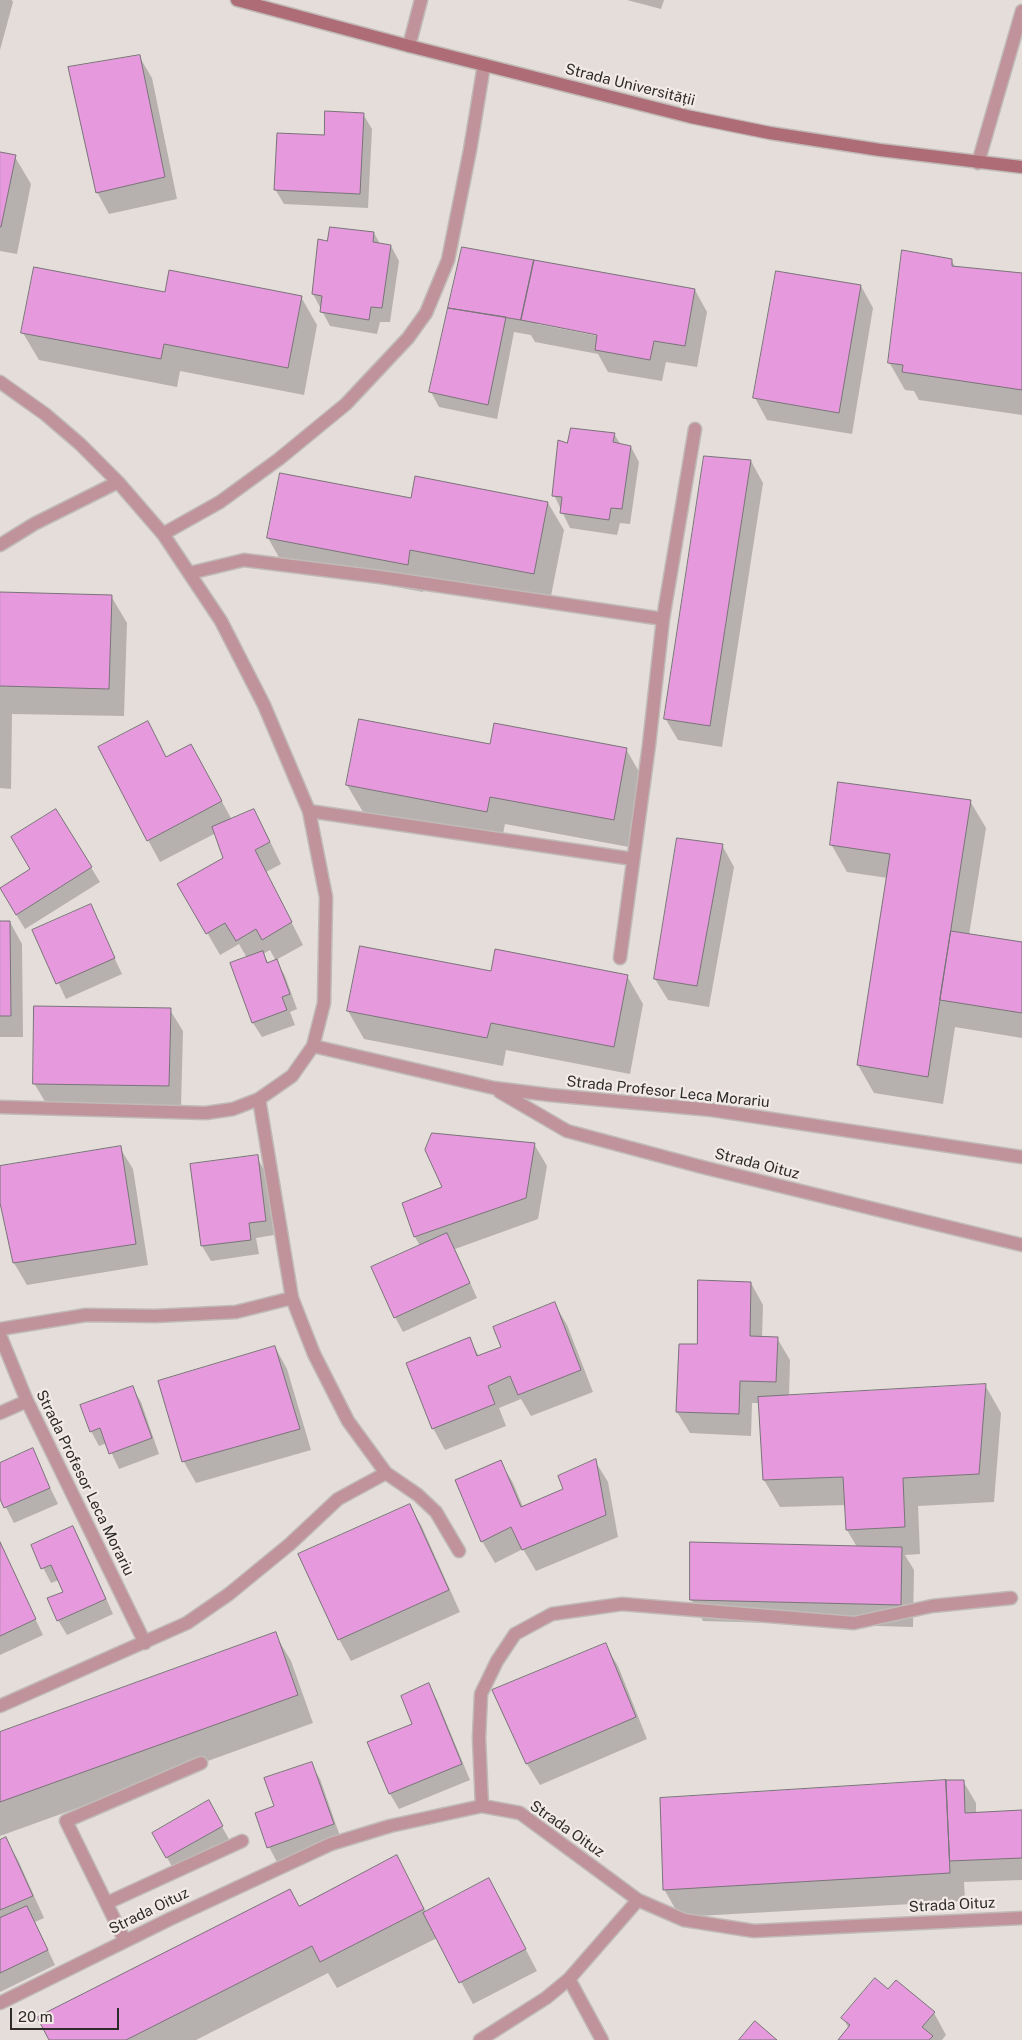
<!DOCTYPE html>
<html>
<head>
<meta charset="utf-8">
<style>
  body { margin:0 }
  #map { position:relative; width:1022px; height:2040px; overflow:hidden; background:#e4ddda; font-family:"Public Sans",sans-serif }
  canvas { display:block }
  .scale { position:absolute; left:10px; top:2008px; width:109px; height:22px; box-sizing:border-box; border:2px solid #2e2c2b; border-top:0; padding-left:6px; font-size:15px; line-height:18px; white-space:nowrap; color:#2e2c2b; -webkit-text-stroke:4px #f1eae7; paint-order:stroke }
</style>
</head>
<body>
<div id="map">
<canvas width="1022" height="2040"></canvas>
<div class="scale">20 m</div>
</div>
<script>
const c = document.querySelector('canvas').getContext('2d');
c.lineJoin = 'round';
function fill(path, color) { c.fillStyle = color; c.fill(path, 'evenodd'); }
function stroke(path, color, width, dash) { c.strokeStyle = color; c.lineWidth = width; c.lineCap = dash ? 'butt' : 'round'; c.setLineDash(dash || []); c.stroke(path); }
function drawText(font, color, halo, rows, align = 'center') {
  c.font = font + ' "Public Sans",sans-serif'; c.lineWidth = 4.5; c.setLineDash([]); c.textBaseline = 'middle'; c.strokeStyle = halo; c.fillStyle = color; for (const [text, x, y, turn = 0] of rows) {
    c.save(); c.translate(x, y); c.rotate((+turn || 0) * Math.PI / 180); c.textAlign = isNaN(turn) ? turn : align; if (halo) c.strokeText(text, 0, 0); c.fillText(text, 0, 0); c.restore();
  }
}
const shadow = new Path2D(`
  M0 0H12L13 2 0 50Z
  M627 0H664L661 9Z
  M139 56 152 78 177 199 109 214 97 192Z
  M363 114 372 129 368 208 284 204 275 189 325 136Z
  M0 154 15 157 31 184 17 254 0 251Z
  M374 233 380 244 391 246 399 261 390 322H380L377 334 330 326 313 294 328 243Z
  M463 248 695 290 707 312 697 367 666 362 662 381 608 372 598 354 535 342 531 335 514 332 497 419 439 407 431 392ZM537 322 604 335 603 337 537 324Z
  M951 260 956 268 1022 275V415L919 400 914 391 905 390 889 362Z
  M861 286 873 308 852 434 767 420 755 398Z
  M166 293 301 297 317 325 304 395 180 371 177 387 39 360 23 333Z
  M614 434 621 445 631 447 639 462 630 524 620 523 617 535 570 528 554 495Z
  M751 461 763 483 722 747 678 740 665 718Z
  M412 499 548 503 564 530 550 601 426 577 423 592 284 566 268 538Z
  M0 593 111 596 127 623 124 716 12 714 11 789 0 788Z
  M160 744 167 759 191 745 232 820 253 811 266 833 281 864 266 872 303 945 276 960 285 976 297 1009 290 1012 295 1025 262 1037 253 1023 232 964 247 958 239 944 220 955 179 884 225 859 216 833 160 862 148 840ZM270 950 276 961 269 964 263 954Z
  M491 746 626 749 642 777 629 847 505 824 502 839 363 812 347 785Z
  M970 801 986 828 969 935 1022 943V1038L955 1027 943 1104 874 1093 858 1065 888 878 847 872 831 844Z
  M56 811 100 882 25 929 9 903 32 870Z
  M722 845 734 867 709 1007 668 1000 655 979Z
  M90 906 122 974 66 999 34 931Z
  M0 922H10L22 944 23 1037H0Z
  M492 972 627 976 643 1004 630 1074 506 1050 503 1066 364 1039 348 1011Z
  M170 1010 183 1031 181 1107 47 1105 34 1083Z
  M534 1144 547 1166 538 1219 455 1249 477 1298 403 1332 395 1317 420 1246 415 1237 444 1187Z
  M120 1148 133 1169 148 1265 27 1285 14 1263 0 1197V1167Z
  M257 1157 265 1172 274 1235 256 1238 259 1254 211 1261 202 1246 191 1165Z
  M751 1283 763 1305 762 1338H777L790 1360 789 1396 985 1385 1001 1413 994 1502 918 1506 920 1554 905 1555 914 1570 913 1627 703 1621 691 1599 857 1547 847 1530 846 1505 780 1507 764 1480 760 1403H752L751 1436 690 1433 677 1412 698 1346Z
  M554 1303 567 1325 593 1392 531 1416 521 1399 499 1408 506 1426 445 1450 433 1428 469 1339 479 1356 503 1348Z
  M275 1347 287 1369 311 1450 196 1483 184 1462 160 1381Z
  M132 1387 141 1402 159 1454 119 1469 107 1443 99 1446 91 1431Z
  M32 1450 58 1504 14 1523 0 1496V1464Z
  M500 1461 513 1483 523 1507 565 1490 595 1461 608 1482 618 1537 536 1571 523 1549 495 1563 482 1541Z
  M410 1505 422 1527 460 1612 351 1661 339 1639Z
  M73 1527 81 1542 113 1614 67 1635 58 1620 64 1593 59 1580 51 1583 32 1546Z
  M0 1545 43 1635 0 1655Z
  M275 1634 291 1661 313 1723 0 1836V1733Z
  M605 1645 618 1666 647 1739 540 1785 527 1764 493 1690Z
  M429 1685 437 1700 470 1780 399 1809 390 1794 369 1743 413 1725Z
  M311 1764 320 1779 341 1839 277 1862 269 1847 275 1807Z
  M963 1781 976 1803V1814L1022 1812V1880L964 1882 965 1901 680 1917 664 1889 945 1782 947 1786Z
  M208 1802 230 1841 175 1872 154 1834Z
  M6 1839 18 1860 44 1918 35 1922 55 1965 0 1992V1841Z
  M397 1857 426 1912 501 1902 537 1971 473 2004 437 1938 337 1988 328 1973 196 2040H50L299 1907Z
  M889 1990 934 2013 946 2035 942 2040H839L849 2029 843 2018Z`);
const building = new Path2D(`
  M140 55 165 177 96 193 68 67Z
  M325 111 364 113 360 194 274 190 277 133 324 135Z
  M0 152 16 155 1 227H0Z
  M330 227 374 232 373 242 391 245 382 308 371 307 369 320 320 312 322 296 312 294 318 239 327 241Z
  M462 247 534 260 521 320 448 308Z
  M902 250 952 259V266L1022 273V390L902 372 903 365 888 363Z
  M534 260 695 289 685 346 654 341 650 360 595 350 597 335 521 320Z
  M34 267 165 292 169 270 302 296 288 368 164 344 161 359 21 333Z
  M776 271 861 285 839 413 753 398Z
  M448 308 506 317 488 405 429 392Z
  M571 428 615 433 613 442 631 446 622 509 611 508 609 520 560 513 562 497 552 496 558 440 567 443Z
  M704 456 751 460 710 726 664 719Z
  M280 473 411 498 415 476 548 502 534 574 410 550 408 565 267 538Z
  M0 592 112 595 109 689 0 686Z
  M359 719 490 744 494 723 627 748 614 820 490 797 487 812 346 785Z
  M148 721 166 757 191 744 222 801 147 841 98 747Z
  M838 782 971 800 928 1077 857 1065 890 854 830 845Z
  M56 809 92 867 16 915 0 888 30 869 11 837Z
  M254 809 270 842 255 850 292 922 262 940 256 929 236 941 225 923 206 934 177 884 223 858 212 827Z
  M677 838 723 844 697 986 654 979Z
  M91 904 115 958 56 984 32 930Z
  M0 921H10L11 1016H0Z
  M951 931 1022 942V1013L940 1000Z
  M360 946 491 971 495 949 628 975 614 1047 491 1023 487 1038 347 1011Z
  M263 951 267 963 277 959 290 994 282 997 287 1010 252 1023 230 963Z
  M34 1006 171 1008 169 1086 33 1084Z
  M432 1133 535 1143 526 1198 414 1237 402 1203 442 1187 425 1150Z
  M121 1146 136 1244 13 1263 0 1203V1166Z
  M258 1155 266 1221 249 1223 251 1240 201 1246 190 1164Z
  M447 1233 470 1283 394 1318 371 1267Z
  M698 1280 751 1282 750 1336 778 1337 776 1382 740 1381 739 1414 676 1412 679 1344H697Z
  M555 1302 581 1370 518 1395 510 1376 488 1386 495 1404 432 1429 406 1363 470 1337 477 1356 501 1347 493 1327Z
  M275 1346 300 1429 182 1462 158 1381Z
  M986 1384 979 1474 903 1478 905 1527 846 1530 843 1477 763 1480 758 1397Z
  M133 1386 152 1438 109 1454 100 1428 90 1432 80 1405Z
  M33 1448 50 1488 4 1508 0 1499V1463Z
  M596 1459 606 1515 522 1550 511 1527 481 1542 455 1480 501 1460 521 1507 563 1489 558 1476Z
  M410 1504 449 1590 338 1640 298 1554Z
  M73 1526 106 1599 57 1621 47 1598 63 1592 51 1565 41 1569 31 1545Z
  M0 1542 36 1619 0 1636Z
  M690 1542 902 1547 901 1605 690 1600Z
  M276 1632 298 1695 0 1802V1732Z
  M606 1643 636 1717 526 1764 492 1690Z
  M429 1683 462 1764 389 1794 367 1742 412 1724 401 1696Z
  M312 1762 334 1824 267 1848 255 1813 274 1806 264 1778Z
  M946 1780 950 1873 663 1890 660 1798Z
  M946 1780H964L965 1813 1022 1810V1858L950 1861Z
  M209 1800 223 1826 166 1858 152 1833Z
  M6 1837 33 1896 0 1910V1840Z
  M397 1855 424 1909 320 1962 312 1946 126 2040H49L37 2017 290 1889 299 1906Z
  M489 1878 526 1949 459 1983 423 1913Z
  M27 1906 48 1950 0 1973V1918Z
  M875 1978 888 1989 896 1980 935 2012 922 2027 933 2036 929 2040H838L850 2025 841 2018Z
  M755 2021 777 2040H739Z`);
const lane = new Path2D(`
  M409 46 421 0
  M978 163 1022 11
  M482 1806 479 1738 481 1694 497 1661 515 1634 552 1614 622 1604 854 1623 932 1606 1011 1598`);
const street = new Path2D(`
  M0 382 45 414 80 444 118 482 163 534 221 621 264 705 309 811 326 897 324 1003 313 1046 292 1076 259 1099 233 1109 206 1113 0 1107
  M163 534 220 502 279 459 346 404 408 338 426 313 448 260 470 150 484 65
  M0 545 34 524 118 482
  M190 573 244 560 380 577 663 619
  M309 811 633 859
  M620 958 649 745 663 619 695 429
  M313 1046 494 1088 550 1095 712 1110 1022 1157
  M500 1092 567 1131 702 1167 1022 1245
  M259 1099 292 1298 314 1354 348 1421 386 1473 418 1495 436 1512 459 1551
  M0 1329 86 1315 155 1316 236 1312 292 1298
  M0 1335 27 1401 145 1643
  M0 1413 27 1401
  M0 1706 187 1623 229 1594 290 1544 338 1499 386 1473
  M107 1903 242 1841
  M125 1941 66 1821 201 1763
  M569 1979 602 2040
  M0 2003 170 1919 331 1844 390 1826 482 1806 520 1813 638 1900 684 1920 754 1931 1022 1918
  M480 2040 546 1998 569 1979 638 1900`);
const secondary = new Path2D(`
  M237 0 409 46 691 117 770 133 880 150 1022 167`);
const streetNames = [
  ["Strada Universității",630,85,14],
  ["Strada Profesor Leca Morariu",668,1092,6],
  ["Strada Oituz",757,1164,14],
  ["Strada Profesor Leca Morariu",85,1483,64],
  ["Strada Oituz",567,1829,35],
  ["Strada Oituz",952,1905,-3],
  ["Strada Oituz",149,1911,-26]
];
fill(shadow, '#0003');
fill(building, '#e699dd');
stroke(building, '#797478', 1);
stroke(lane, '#c0bab7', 15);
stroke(street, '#c0bab7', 15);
stroke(secondary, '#c0bab7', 15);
stroke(lane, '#c09299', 12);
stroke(street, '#c09299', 12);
stroke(secondary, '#ae6c77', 12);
drawText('15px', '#2e2c2b', '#f1eae7', streetNames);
</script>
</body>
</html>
